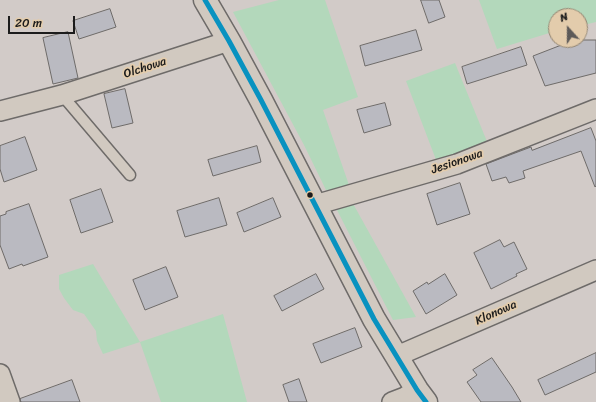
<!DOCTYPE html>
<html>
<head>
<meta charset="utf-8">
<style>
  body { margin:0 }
  #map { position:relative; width:596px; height:402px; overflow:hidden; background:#d2cbc8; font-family:Sriracha,sans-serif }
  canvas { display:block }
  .north { position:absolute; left:548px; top:8px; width:40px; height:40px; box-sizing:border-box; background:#e3ccac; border:1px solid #938672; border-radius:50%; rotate:339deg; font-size:11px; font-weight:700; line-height:16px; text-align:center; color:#1c1c1c }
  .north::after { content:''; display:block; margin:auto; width:14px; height:18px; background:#5c5958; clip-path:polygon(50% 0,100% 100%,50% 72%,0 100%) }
  .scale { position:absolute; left:8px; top:16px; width:67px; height:18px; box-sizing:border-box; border:2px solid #1c1c1c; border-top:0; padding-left:5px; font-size:12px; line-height:14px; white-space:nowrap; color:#1c1c1c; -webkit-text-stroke:3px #e3ccac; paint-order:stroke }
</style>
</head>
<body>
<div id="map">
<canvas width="596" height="402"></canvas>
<div class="north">N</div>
<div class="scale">20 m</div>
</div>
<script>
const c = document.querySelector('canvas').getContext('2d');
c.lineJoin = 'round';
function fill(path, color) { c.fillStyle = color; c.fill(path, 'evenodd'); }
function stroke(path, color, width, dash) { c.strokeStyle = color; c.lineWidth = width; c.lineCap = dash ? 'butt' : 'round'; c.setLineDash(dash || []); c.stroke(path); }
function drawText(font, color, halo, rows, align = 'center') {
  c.font = font + ' Sriracha,sans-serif'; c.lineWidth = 3.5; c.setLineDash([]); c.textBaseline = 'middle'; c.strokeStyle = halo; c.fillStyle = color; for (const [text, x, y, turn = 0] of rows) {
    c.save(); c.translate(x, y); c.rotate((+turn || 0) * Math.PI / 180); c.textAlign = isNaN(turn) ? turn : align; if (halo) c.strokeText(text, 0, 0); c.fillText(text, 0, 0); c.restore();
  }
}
const green = new Path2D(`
  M279 0H325L358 97 323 110 350 188 331 193 326 190 304 145 233 12Z
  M479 0H596V22L580 26V16H556V31L497 49Z
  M455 63 488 144 438 165 406 81Z
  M351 200 416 317 393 320 337 210 342 204Z
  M93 264 140 342 223 314 247 402H161L140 342 103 354 97 341 96 331 84 314 73 310 64 298 59 289V275Z`);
const building = new Path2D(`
  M421 0H439L445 17 429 23Z
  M110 9 116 27 79 39 73 21Z
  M416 30 422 50 365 66 360 46Z
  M68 32 78 78 53 84 43 38Z
  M563 40H596V73L545 86 533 56 564 44Z
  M521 47 527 65 467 84 462 67Z
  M125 89 133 123 112 128 104 94Z
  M385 103 391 125 364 133 357 110Z
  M591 128 596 141V186L595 187 581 151 523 171 525 178 509 183 506 177 492 181 486 164 515 153 531 147 532 150Z
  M25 137 37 170 4 182 0 169V146Z
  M257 146 261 162 213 176 208 160Z
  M460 183 470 214 437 225 427 194Z
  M101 189 113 222 81 233 70 200Z
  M219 198 227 225 185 237 177 211Z
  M273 198 281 217 244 232 237 213Z
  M29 204 48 257 23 266 22 264 9 269 0 245V216L6 214V212Z
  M500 240 504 247 514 242 527 269 516 274 517 276 491 289 474 253Z
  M166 267 178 297 145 310 133 280Z
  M316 274 324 289 282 311 274 296Z
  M445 274 457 295 426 314 413 291 427 282 428 284Z
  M355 328 362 347 321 363 313 344Z
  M596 353V372L545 395 538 380Z
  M492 358 512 387 521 402H481L467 382 477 375 473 370Z
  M299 379 307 402H289L283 385Z
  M72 380 80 402H21L20 399Z`);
const service = new Path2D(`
  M62 95 130 175`);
const minor = new Path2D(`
  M0 111 62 95 229 41
  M315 205 457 164 596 109
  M397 356 596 270
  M0 374 10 402
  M392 402 405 397 417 390`);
const tertiary = new Path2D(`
  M205 0 229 41 261 100 374 319 417 390 426 402`);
const bus1 = new Path2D(`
  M205 0 229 41 261 100 374 319 417 390 426 402`);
const markers = [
  [310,195,3.5,"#1c1c1c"]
];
const streetNames = [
  ["Olchowa",145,68,-18],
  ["Jesionowa",457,162,-19],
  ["Klonowa",496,313,-24]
];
fill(green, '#b3d8bb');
fill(building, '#babac1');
stroke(building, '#6e6b69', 1);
stroke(service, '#6e6b69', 13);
stroke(minor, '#6e6b69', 22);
stroke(tertiary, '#6e6b69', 25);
stroke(service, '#d1c9c0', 10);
stroke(minor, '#d1c9c0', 19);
stroke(tertiary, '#d1c9c0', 22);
stroke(bus1, '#0892c0', 5);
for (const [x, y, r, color] of markers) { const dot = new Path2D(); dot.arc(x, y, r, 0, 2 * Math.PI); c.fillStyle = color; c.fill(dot); stroke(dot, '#e3ccac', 1.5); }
drawText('12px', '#1c1c1c', '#e3ccac', streetNames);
</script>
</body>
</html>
